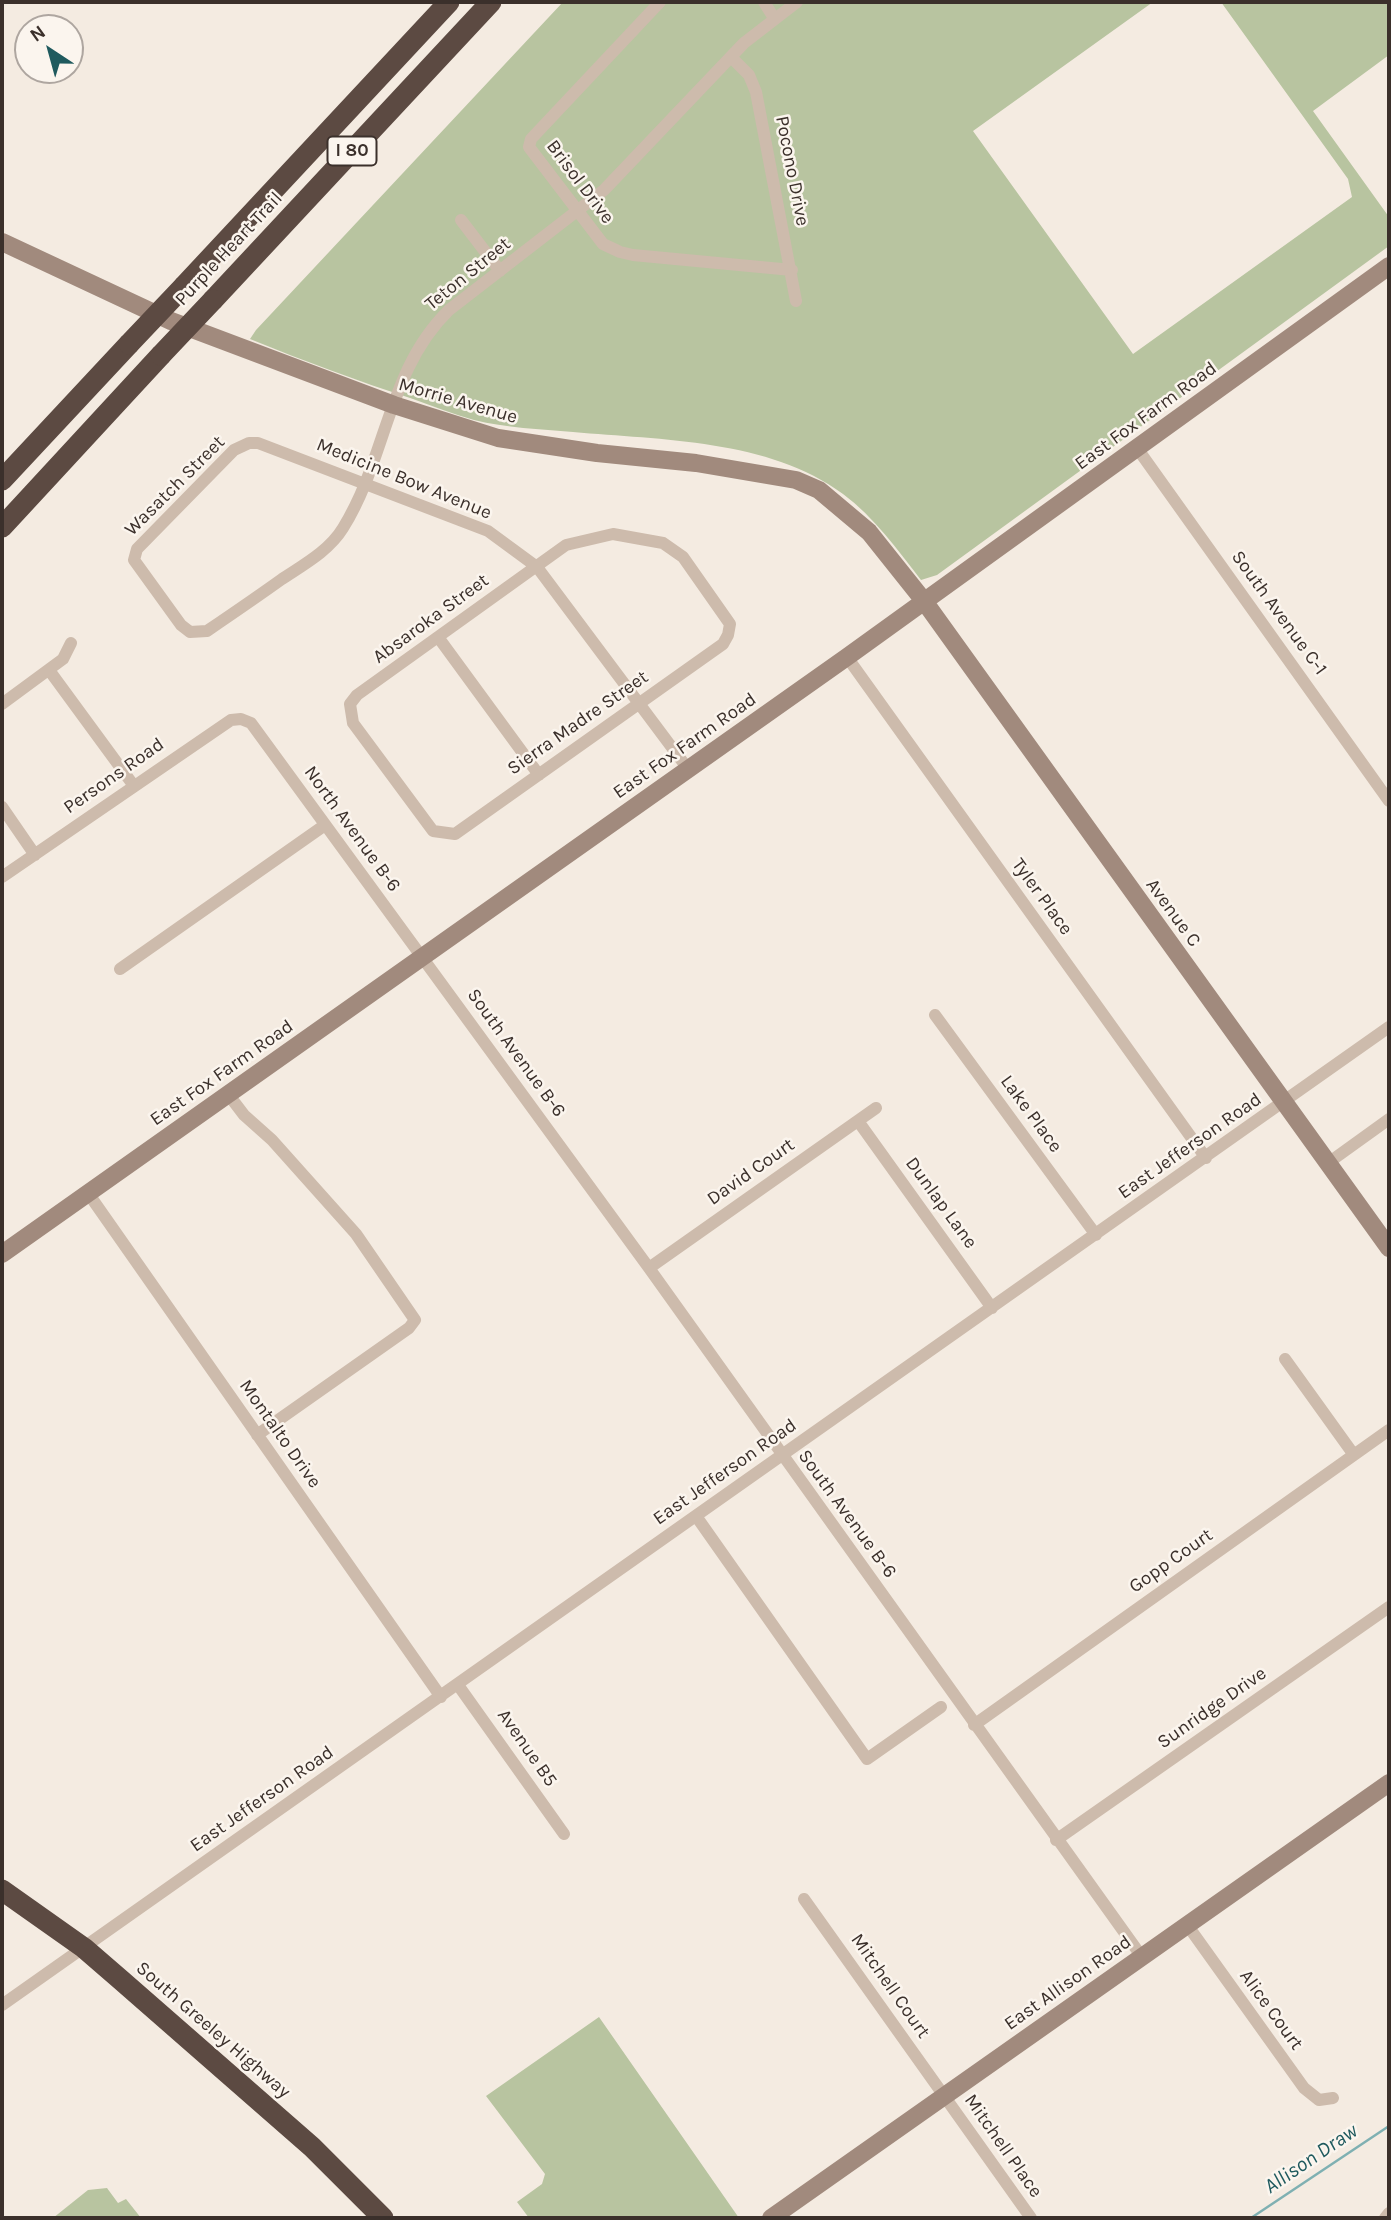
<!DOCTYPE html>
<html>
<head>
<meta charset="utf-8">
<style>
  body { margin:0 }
  #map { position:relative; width:1391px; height:2220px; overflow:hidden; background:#f4ebe1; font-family:Karla,sans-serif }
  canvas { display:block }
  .frame { position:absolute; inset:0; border:4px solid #3b302b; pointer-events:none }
  .north { position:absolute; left:14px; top:14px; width:70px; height:70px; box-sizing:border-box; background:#fbf5ee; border:2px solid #aea6a0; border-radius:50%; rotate:324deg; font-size:19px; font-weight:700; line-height:28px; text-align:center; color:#3b302b }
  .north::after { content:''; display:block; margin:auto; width:24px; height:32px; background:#1f5a5e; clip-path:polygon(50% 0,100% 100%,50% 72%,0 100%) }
</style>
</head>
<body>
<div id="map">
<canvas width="1391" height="2220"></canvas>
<div class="frame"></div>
<div class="north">N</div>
</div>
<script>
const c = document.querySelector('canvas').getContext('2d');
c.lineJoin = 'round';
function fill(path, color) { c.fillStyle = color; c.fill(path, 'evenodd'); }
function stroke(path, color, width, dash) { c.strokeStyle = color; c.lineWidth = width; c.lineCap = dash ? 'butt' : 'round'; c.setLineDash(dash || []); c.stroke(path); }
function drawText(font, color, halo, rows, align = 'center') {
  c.font = font + ' Karla,sans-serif'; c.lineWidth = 5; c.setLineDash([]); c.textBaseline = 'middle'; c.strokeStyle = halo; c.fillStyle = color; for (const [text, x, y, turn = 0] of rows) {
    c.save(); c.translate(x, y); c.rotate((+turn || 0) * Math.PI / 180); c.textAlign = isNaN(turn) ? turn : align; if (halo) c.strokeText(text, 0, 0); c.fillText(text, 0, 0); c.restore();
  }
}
const green = new Path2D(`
  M563 2H1153L973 131 1133 354 1352 197 1348 179 1221 2H1389V55L1313 111 1389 217V246L937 575 921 580C897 549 874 517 843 494 769 439 661 440 573 432 540 429 506 428 474 420 453 414 433 406 413 399 358 381 304 361 250 339L256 330Z
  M599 2017 739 2218H529L517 2202 542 2184 545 2174 486 2096Z
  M107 2188 118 2203 126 2199 141 2218H53L88 2190Z`);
const stream = new Path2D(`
  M1251 2218 1389 2126`);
const street = new Path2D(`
  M660 2 531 139 529 147 603 244 620 252 633 255 792 270
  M764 2 774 18
  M731 57 749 75 756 92 796 301
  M461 220 500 271
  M1137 448 1389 801
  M613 534 663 543 683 557 730 624 728 635 723 644 455 834 433 831 353 723 350 704 357 695 566 545Z
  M438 637 539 775
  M847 657 1206 1158
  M49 670 134 786
  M2 704 63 659 71 643
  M688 769 537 567 488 531 258 443H249L234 450 137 549 134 560 181 625 190 632 207 631C232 614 257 597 282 579 303 565 329 551 343 528 387 457 388 369 449 310L604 190 744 43 797 2
  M2 807 35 855
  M2 877 231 720 241 719 251 723 649 1268 1142 1957
  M120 969 325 825
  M935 1015 1096 1235
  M228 1094 244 1115 272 1140 356 1234 415 1320 409 1328 257 1435
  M858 1121 992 1308
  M1328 1163 1389 1119
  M88 1193 441 1697
  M649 1268 876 1108
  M1285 1359 1354 1455
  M696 1516 867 1759 941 1707
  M458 1685 564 1834
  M974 1725 1389 1430
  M1056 1840 1389 1607
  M804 1899 1031 2218
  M1188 1926 1304 2088 1319 2100 1333 2098
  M2 2005 1389 1027
  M1385 2218 1389 2213`);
const secondary = new Path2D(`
  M2 242 171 321 394 405 498 438 597 453 696 463 796 480 819 490 869 532 924 601 1389 1248
  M2 1254 847 657 1389 266
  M771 2218 1389 1783`);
const highway = new Path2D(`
  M184 286 449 2
  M213 300 491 2
  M2 480 129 344
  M2 527 161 355
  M2 1890 84 1948 121 1980 312 2147 383 2218`);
const highwayBridge = new Path2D(`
  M129 344 184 286
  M161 355 213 300`);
const shields = [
  [352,151,49]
];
const shieldNames = [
  ["I 80",352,151]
];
const streetNames = [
  ["Pocono Drive",792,171,79],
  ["Brisol Drive",580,182,53],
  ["Purple Heart Trail",229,249,-47],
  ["Teton Street",468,274,-39],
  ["Morrie Avenue",458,401,16],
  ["East Fox Farm Road",1146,416,-36],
  ["Medicine Bow Avenue",404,479,22],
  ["Wasatch Street",175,486,-45],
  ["South Avenue C-1",1279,613,54],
  ["Absaroka Street",431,619,-36],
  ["Sierra Madre Street",578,723,-35],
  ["East Fox Farm Road",685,746,-35],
  ["Persons Road",114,776,-35],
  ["North Avenue B-6",352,829,54],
  ["Tyler Place",1042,897,54],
  ["Avenue C",1173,913,54],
  ["South Avenue B-6",516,1053,54],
  ["East Fox Farm Road",222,1073,-35],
  ["Lake Place",1031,1114,54],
  ["East Jefferson Road",1190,1146,-35],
  ["David Court",751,1172,-35],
  ["Dunlap Lane",941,1203,54],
  ["Montalto Drive",280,1434,55],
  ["East Jefferson Road",725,1472,-35],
  ["South Avenue B-6",847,1514,54],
  ["Gopp Court",1171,1561,-35],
  ["Sunridge Drive",1212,1708,-35],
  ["Avenue B5",527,1748,55],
  ["East Jefferson Road",262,1799,-35],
  ["East Allison Road",1068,1983,-35],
  ["Mitchell Court",890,1986,55],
  ["Alice Court",1271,2010,54],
  ["South Greeley Highway",213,2030,41],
  ["Mitchell Place",1003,2146,55]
];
const waterNames = [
  ["Allison Draw",1311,2159,-34]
];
fill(green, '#b8c4a0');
stroke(stream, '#7fb0b2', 2.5);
stroke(street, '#cdbbac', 12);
stroke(secondary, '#a18a7d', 18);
stroke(highway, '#5c4a42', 21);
stroke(highwayBridge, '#5c4a42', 21);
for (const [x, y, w] of shields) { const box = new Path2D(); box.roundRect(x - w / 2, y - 14.5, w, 29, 5); c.fillStyle = '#fbf5ee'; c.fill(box); stroke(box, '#3b302b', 2); }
drawText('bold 18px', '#3b302b', null, shieldNames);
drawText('19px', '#3b302b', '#fbf5ee', streetNames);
drawText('italic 21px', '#1f5a5e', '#fbf5ee', waterNames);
</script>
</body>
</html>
